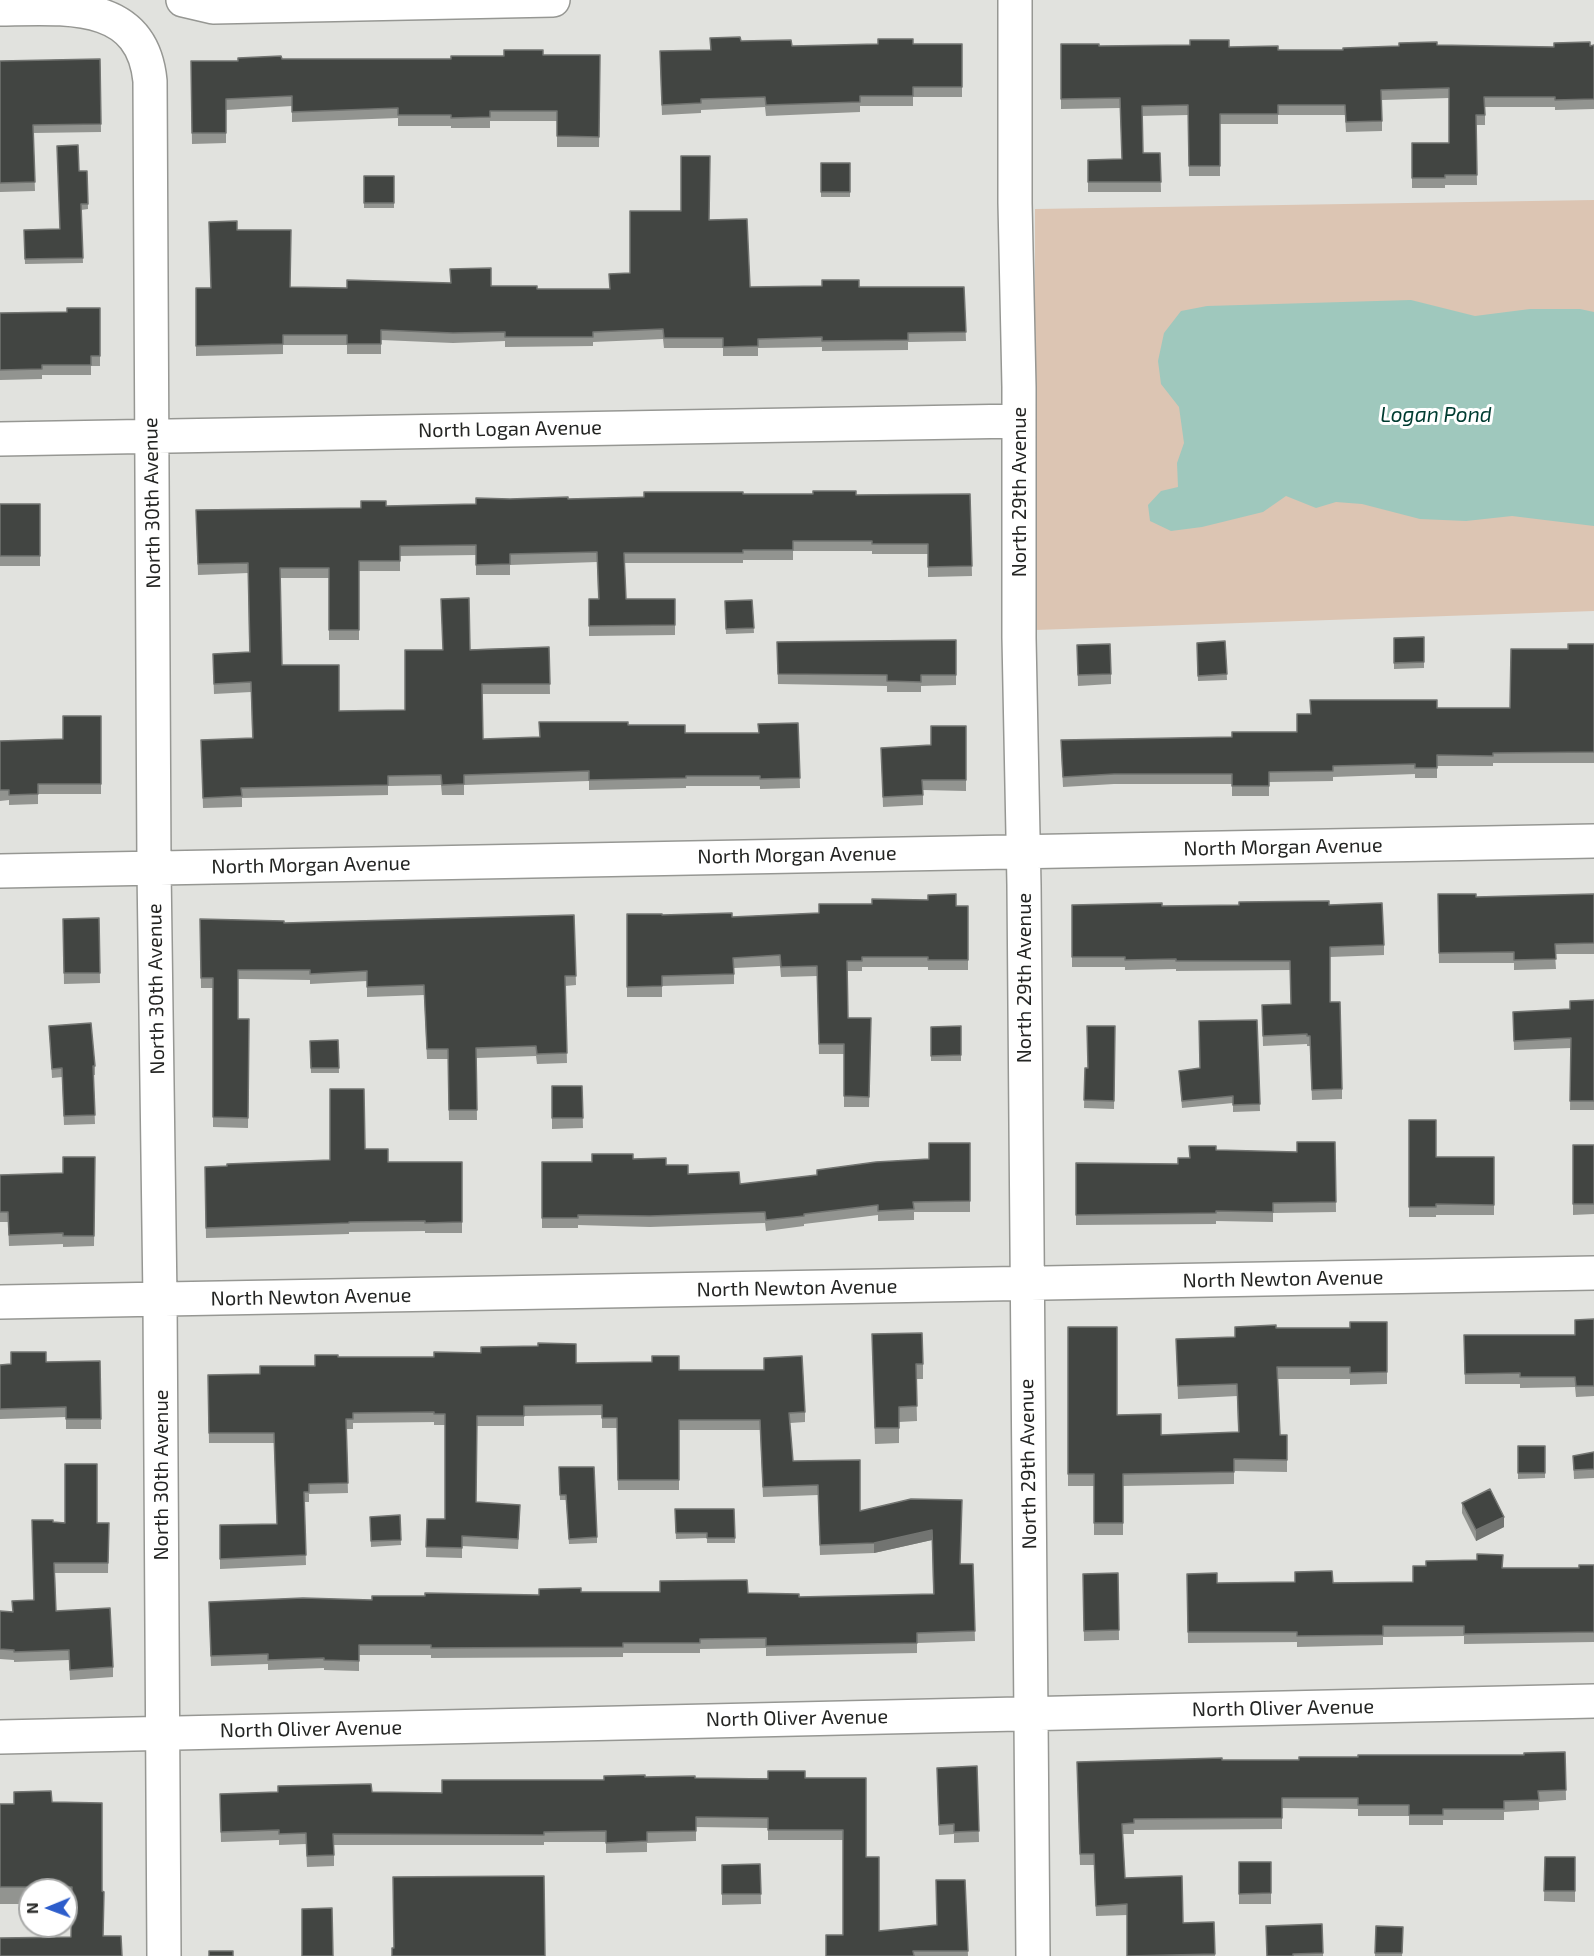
<!DOCTYPE html>
<html>
<head>
<meta charset="utf-8">
<style>
  body { margin:0 }
  #map { position:relative; width:1594px; height:1956px; overflow:hidden; background:#e1e2de; font-family:"Exo 2",sans-serif }
  canvas { display:block }
  .north { position:absolute; left:18px; top:1878px; width:60px; height:60px; box-sizing:border-box; background:#fff; border:2px solid #a7a8a7; border-radius:50%; rotate:269deg; font-size:16px; font-weight:700; line-height:24px; text-align:center; color:#242523 }
  .north::after { content:''; display:block; margin:auto; width:21px; height:27px; background:#2d5dcb; clip-path:polygon(50% 0,100% 100%,50% 72%,0 100%) }
</style>
</head>
<body>
<div id="map">
<canvas width="1594" height="1956"></canvas>
<div class="north">N</div>
</div>
<script>
const c = document.querySelector('canvas').getContext('2d');
c.lineJoin = 'round';
function fill(path, color) { c.fillStyle = color; c.fill(path, 'evenodd'); }
function stroke(path, color, width, dash) { c.strokeStyle = color; c.lineWidth = width; c.lineCap = dash ? 'butt' : 'round'; c.setLineDash(dash || []); c.stroke(path); }
function drawText(font, color, halo, rows, align = 'center') {
  c.font = font + ' "Exo 2",sans-serif'; c.lineWidth = 6; c.setLineDash([]); c.textBaseline = 'middle'; c.strokeStyle = halo; c.fillStyle = color; for (const [text, x, y, turn = 0] of rows) {
    c.save(); c.translate(x, y); c.rotate((+turn || 0) * Math.PI / 180); c.textAlign = isNaN(turn) ? turn : align; if (halo) c.strokeText(text, 0, 0); c.fillText(text, 0, 0); c.restore();
  }
}
const green = new Path2D(`
  M1594 200V611L1035 630V209Z`);
const water = new Path2D(`
  M1411 300 1475 316 1530 309H1580L1594 312V526L1512 516 1466 521 1420 519 1362 504 1336 502 1316 508 1286 496 1263 512 1202 527 1171 531 1150 521 1148 505 1161 491 1178 487 1177 463 1184 443 1179 407 1161 384 1158 361 1164 333 1181 311 1207 306Z`);
const minor = new Path2D(`
  M183 0 213 7 553 0
  M1015 0V203L1019 387V638L1024 885 1033 1956
  M0 9C66 8 142 0 150 81L154 868 160 1300 164 1956
  M0 439 1019 421
  M0 871 1594 841
  M0 1302 1594 1273
  M0 1737 1594 1701`);
const wall = new Path2D(`
  M710 38 792 46 962 44V97H913V106H860V112L766 116 765 107 701 110V113L662 115 660 62 710 50Z
  M1061 44 1099 46 1229 47 1278 50H1343L1437 45 1554 47 1594 45V109L1555 110V107H1485V125H1476L1477 185H1445V188H1412V143H1449V98L1382 100V131L1346 132 1345 115H1278V124H1220V176H1189L1188 115 1142 116 1143 153H1160L1161 192H1088V160L1122 159 1120 108 1061 109Z
  M543 55H600L599 147H557V121H490V128H451V126H398V118L292 122V106L226 110V143L192 144 191 61H238L282 59H451Z
  M100 59 101 132 33 133 35 191 0 192V61Z
  M821 163H850V197H821Z
  M79 171H87L88 209 81 210 83 263 25 264 24 230 60 229Z
  M364 176H394V208H364Z
  M709 220 750 287H964L966 341 908 342V350L822 351V347L758 348V356H723V348H664L663 339 593 342V346L505 347V341L453 343 381 340V354H347V345H283V354L196 356V288H211L237 230 290 287 347 288 491 286 537 289H609L630 273Z
  M100 308V366H91V375H42V379L0 380V313L67 312Z
  M743 494 856 495 970 494 972 576 928 577V554H872V551H793V560H743V563H624L626 599H675V635L589 636V599H598L597 562 510 565V575H476V555L400 556V571H359V640H329V578H280L282 665 339 711 405 710 443 650 549 647 550 694H482L483 739 540 737 539 722 628 725 685 733H758L798 723 800 788 760 789V786H686V788L589 790V781L464 785V795H442L441 785 388 786V795L242 798V807L203 808 201 740 252 738 251 692 214 694 213 664 249 652 248 573 198 575 196 510 361 508 386 506 476 504 510 499H568Z
  M0 504H40V566H0Z
  M752 600 754 633 726 634 725 601Z
  M1424 637V668L1394 669V638Z
  M956 640V685L921 686V692H887V686L778 684 777 642Z
  M1225 641 1227 680 1198 681 1197 643Z
  M1594 644V763H1493V766H1437V778H1415V774L1333 777V781L1269 782V796H1232V784H1114L1063 787 1061 750 1297 732 1437 708H1510L1568 649Z
  M1077 645 1111 674V684L1078 686Z
  M101 716V794H38V804L9 805V800L0 801V741L63 739Z
  M966 726V791L923 790V805L883 807 881 748 931 745Z
  M1438 894 1476 897 1594 894V954H1555L1556 969 1514 970V963H1439Z
  M1072 905 1162 906 1329 905 1384 945V955L1330 957V1002L1342 1089V1099L1312 1100 1310 1046H1307V1044L1263 1046 1262 1005 1291 1004 1290 970 1176 971V969L1125 970V967H1072Z
  M956 906H968V970H928V967H862V971H847L848 1018H871L869 1107H844V1054H819L817 976 781 977 780 966 734 968V984L662 986V997H627V914L732 917Z
  M574 915 576 985 565 986 567 1063 537 1064 536 1056 476 1058 477 1120H449L448 1059H427L424 995 367 997V981L310 984V980L238 979V1019H249L248 1128 213 1127V988H201L200 919 284 923Z
  M99 918 100 983 64 984 63 919Z
  M1594 1000V1110H1570L1571 1048 1514 1050 1513 1012 1570 1009Z
  M1257 1020 1260 1111 1233 1112V1103L1182 1108 1179 1071 1200 1068Z
  M49 1026 95 1066V1075H93L95 1124 64 1125 62 1077 52 1078Z
  M961 1026V1061H931V1027Z
  M1115 1026 1114 1109 1084 1108 1085 1068H1088Z
  M338 1040 339 1073H311L310 1041Z
  M552 1086H582L583 1128 552 1129Z
  M1409 1120 1436 1157H1494V1215H1436V1217H1409Z
  M1335 1142 1336 1212 1273 1213V1222L1216 1221V1224L1076 1225V1163L1178 1164 1189 1158 1216 1150 1297 1152Z
  M970 1143V1212H914V1220L878 1221V1215L804 1224V1226L766 1231 765 1223 650 1227 578 1225V1228H542V1162H592L633 1159 666 1165 688 1174 740 1184 817 1175V1170L929 1159Z
  M1573 1145H1594V1214L1573 1215Z
  M365 1149 388 1162H462V1233H425V1231L349 1232V1234L206 1238 205 1167 330 1160Z
  M95 1157 94 1246 63 1247V1244L9 1246 8 1222H0V1175L63 1173Z
  M1594 1319V1396L1576 1397 1575 1387 1520 1388V1384H1465L1464 1335H1575Z
  M1387 1322V1384L1350 1385V1379H1278L1280 1435H1287V1472L1234 1471V1484L1123 1486V1535H1094V1486H1068V1327L1117 1415 1161 1435 1238 1432 1237 1396 1178 1399 1176 1339 1235 1337 1276 1328H1350Z
  M872 1334 923 1364V1379H916L917 1421 899 1422V1443L875 1444Z
  M338 1357 576 1363 679 1370 805 1412V1422L790 1423 793 1461 860 1511 911 1499 960 1564H973L975 1641 917 1643V1653L766 1656V1648L700 1649V1653H623V1657L431 1658V1655H359V1671L324 1670V1668L268 1670V1664L211 1666 209 1612 425 1596 539 1595 581 1592 748 1593 799 1597 933 1594 932 1540 874 1553 820 1555 818 1495 763 1497 760 1430H679V1490H618L617 1428H602V1415L524 1416V1426H477L476 1502 520 1515 518 1549 462 1546V1558L426 1557 427 1519H445V1425H434V1422L353 1423V1429H346L348 1493 309 1494V1502H304L306 1565 220 1569V1525L277 1524 274 1443H209L208 1375 260 1374 315 1366Z
  M100 1361 101 1429H66V1417L0 1419V1365L46 1362Z
  M1518 1446H1545V1478L1518 1479Z
  M1594 1452V1478L1574 1479 1573 1456Z
  M559 1467 597 1537V1543L569 1544 566 1500H560Z
  M1462 1503 1504 1527 1476 1541 1462 1513Z
  M675 1509H734L735 1543H707V1538L676 1539Z
  M400 1515 401 1545 371 1547 370 1517Z
  M53 1522 109 1523 108 1573H55L56 1611 113 1667V1677L70 1680 69 1660 14 1662V1660L0 1659V1611L12 1612 33 1600Z
  M1594 1565V1642L1464 1644V1636L1383 1637V1645L1297 1647V1642L1188 1643 1187 1574 1217 1583 1413 1582 1503 1568H1579Z
  M1118 1573 1119 1640 1084 1641 1083 1574Z
  M1565 1752 1566 1800 1539 1802V1810L1504 1812V1820H1443V1825H1409V1816H1358V1809L1282 1808V1829L1134 1830V1834H1123L1125 1878 1183 1923 1214 1922 1215 1956H1127V1915L1096 1916 1094 1865H1080L1077 1773 1222 1760H1299L1524 1755Z
  M977 1766 979 1842 954 1843V1834L939 1835 937 1778Z
  M645 1777 695 1778H805L866 1857 879 1931 937 1925 965 1880 968 1956H826L843 1935V1840H768V1828L696 1827V1841L647 1843V1852L606 1853V1842H544V1845H334V1866L307 1867 306 1844 279 1845V1840L221 1842 220 1804 372 1792 442 1793 604 1780Z
  M14 1792 52 1802 102 1891 104 1908 103 1936 71 1937 72 1904H66V1890H30V1904H0V1804H14Z
  M1545 1857H1575V1902L1544 1901Z
  M1239 1862H1271V1904H1239Z
  M760 1864 761 1904 722 1905V1865Z
  M1266 1926 1323 1953V1956H1267Z
  M1376 1926 1403 1927 1402 1956H1375Z`);
const shadedWall = new Path2D(`
  M1504 1517V1527L1476 1541V1530Z
  M932 1530V1540L874 1553V1543Z`);
const building = new Path2D(`
  M740 37 741 41 791 40 792 46 878 44V39H913V44H962V87H913V96H860V102L766 105 765 97 701 99V103L662 105 660 51 711 50 710 38Z
  M1190 40H1229V47L1278 46V50H1343V48L1399 46V43L1437 42V45L1554 47V43L1590 42V46L1594 45V99L1555 100V97H1484L1485 115H1476L1477 175H1445V178H1412V143H1449V88L1381 90 1382 121 1346 122 1345 105H1278V114H1220V166H1189L1188 105 1142 106 1143 153H1160L1161 182H1088V160L1122 159 1120 98 1061 99V44H1099V46L1190 45Z
  M504 50H543V55H600L599 137 557 136V111H490V117L451 118V115H398V108L292 112V96L226 99V133H192L191 61H238V58L281 56 282 59H451V56H504Z
  M100 59 101 124 33 125 35 182 0 183V61Z
  M78 145 79 171H87L88 204H81L83 258 25 259 24 230 60 229 57 146Z
  M681 156H710L709 220 747 219 750 287 822 286V280H859V287H964L966 332 908 333V340L822 341V337L758 339V346L723 347V338H664L663 329 593 332V337H505V332L453 333 381 330V344H347V335H283V344L196 346V288H211L209 222 237 221V230H291L290 287 347 288V280L451 283 450 269 491 268V286H537V289H610L609 274 630 273V211H681Z
  M821 163H850V192H821Z
  M364 176H394V203H364Z
  M67 308H100V356H91V365H42V369L0 370V313L67 312Z
  M813 491H856V495L970 494 972 566 928 567V544H872V541H793V550H743V553H624L626 599H675V625L589 626V599H599L597 552 510 554V564L476 565V545L400 546V561H359V630H329V568H280L282 665H339V711L405 710V650H443L441 599 469 598 470 650 549 647 550 684H482L483 739 540 737 539 722H628V725H685V733H759L758 724 798 723 800 778 760 779V776H686V778L589 780V771L464 775V784L442 785 441 775 388 776V785L241 788 242 796 203 798 201 740 253 738 251 682 214 684 213 654 250 652 248 563 198 564 196 510 361 508V501H386V506L476 504V498L510 499 568 497V499L644 497V492H743V494H813Z
  M0 504H40V556H0Z
  M752 600 754 628 726 629 725 601Z
  M1424 637V662L1394 663V638Z
  M956 640V675H921V682L887 681V675L778 674 777 642Z
  M1225 641 1227 674 1198 676 1197 643Z
  M1110 644 1111 674 1078 675 1077 645Z
  M1568 644H1594V752L1493 753V756L1437 755V768H1415V764L1333 766V771L1269 772V786H1232V774H1114L1063 777 1061 740 1232 737V732H1297V714H1311L1310 700H1437V708H1510L1511 649H1568Z
  M63 716H101V784H38V794L9 795V790H0V741L63 739Z
  M931 726H966V780H922L923 795 883 797 881 748 931 745Z
  M956 894V906H968V960H928V957H862V961H847L848 1018H871L869 1097 844 1096V1044H819L817 966 781 967 780 955 733 958 734 974 662 976V986L627 987V914H662V915L732 913V917L819 913V904H872V899L928 900V895Z
  M1438 894H1476V897L1594 894V943L1555 944 1556 959 1514 960V952L1439 953Z
  M1329 901V905L1382 903 1384 945 1330 947V1002H1340L1342 1089 1312 1090 1310 1036H1307V1034L1263 1036 1262 1005 1291 1004 1290 961H1176V959L1125 960V957H1072V905L1162 903V906L1239 905V902Z
  M574 915 576 976H565L567 1053 537 1054 536 1046 476 1048 477 1110H449L448 1049H427L424 985 367 987V971L310 974V970H238V1019H249L248 1118 213 1117V978H201L200 919 284 921V923Z
  M99 918 100 973H64L63 919Z
  M1594 1000V1101H1570L1571 1038 1514 1041 1513 1012 1570 1009V1001Z
  M1257 1020 1260 1104 1233 1105V1096L1182 1101 1179 1071 1200 1068 1199 1021Z
  M91 1023 95 1066H93L95 1115 64 1116 62 1068 52 1069 49 1026Z
  M961 1026V1055L931 1056V1027Z
  M1087 1026H1115L1114 1101 1084 1100 1085 1068H1088Z
  M338 1040 339 1068H311L310 1041Z
  M552 1086H582L583 1118H552Z
  M330 1089H364L365 1149H388V1162H462V1222L425 1223V1221L349 1222V1223L206 1228 205 1167 227 1166V1164L330 1160Z
  M1409 1120H1436V1157H1494V1205L1436 1204V1207H1409Z
  M1297 1142H1335L1336 1202 1273 1203V1212L1216 1211V1213L1076 1215V1163L1178 1164V1158H1190L1189 1146H1216V1150L1297 1152Z
  M929 1143H970V1201L913 1202 914 1209 878 1211V1205L804 1214V1216L766 1220 765 1212 650 1216 578 1215V1218H542V1162H592V1154H633V1159L666 1158V1165H688V1174L739 1172 740 1184 817 1175V1170L876 1162 929 1159Z
  M1573 1145H1594V1204H1573Z
  M63 1157H95L94 1236H63V1233L9 1235 8 1212H0V1175L63 1173Z
  M1594 1319V1386H1576L1575 1377H1520V1373L1465 1374 1464 1335H1575V1320Z
  M1350 1322H1387V1372L1350 1373V1367H1277L1280 1435H1287V1460L1234 1459V1472L1123 1474V1523H1094V1474H1068V1327H1117V1415L1161 1414V1435L1239 1432 1237 1384 1178 1386 1176 1339 1235 1337V1327L1276 1325V1328H1350Z
  M922 1333 923 1364H916L917 1406 899 1407V1428H875L872 1334Z
  M538 1343 576 1344V1363L652 1362V1356H679V1370H764V1358L802 1356 805 1412 789 1413 793 1461 860 1460V1511L911 1499 962 1500 960 1564H973L975 1631 917 1633V1643L766 1646V1638L700 1639V1643H623V1647L431 1648V1645H359V1661L324 1660V1658L268 1660V1654L211 1656 209 1602 303 1598 372 1600V1596H425V1593L539 1595V1589L581 1588V1592H660V1581L747 1580 748 1593 799 1594V1597L934 1594 932 1530 874 1543 820 1545 818 1485 763 1487 760 1420H679V1480H618L617 1418H602V1405L524 1406V1416H477L476 1502 520 1505 518 1539 462 1536V1548L426 1547 427 1519H445V1414H434V1412L353 1413V1419H346L348 1483 309 1484V1492H304L306 1555 220 1559V1525L277 1524 274 1433H209L208 1375 260 1374V1366H315V1355H338V1357H434V1352L481 1353V1347L538 1346Z
  M11 1352H46V1362L100 1361 101 1419H66V1407L0 1409V1365L11 1364Z
  M1518 1446H1545V1473H1518Z
  M1594 1452V1469L1574 1470 1573 1456Z
  M65 1464H97V1523H109L108 1563H54L56 1611 110 1608 113 1667 70 1670 69 1650 14 1652V1650L0 1649V1611L13 1612 12 1601 34 1600 32 1520H53V1522L65 1523Z
  M559 1467H594L597 1537 569 1539 566 1495H560Z
  M1490 1489 1504 1517 1476 1530 1462 1503Z
  M675 1509H734L735 1538H707V1533H676Z
  M400 1515 401 1540 371 1541 370 1517Z
  M1477 1554 1503 1555 1502 1568H1579V1565H1594V1632L1464 1634V1626H1383V1635L1297 1636V1632H1188L1187 1574 1217 1573V1583L1295 1582V1572L1332 1571 1333 1583 1413 1582V1566H1426V1561L1477 1560Z
  M1118 1573 1119 1630 1084 1631 1083 1574Z
  M1565 1752 1566 1790 1538 1791 1539 1800 1504 1801V1809H1443V1815H1409V1805H1358V1798H1282V1818L1134 1819V1823L1122 1824 1125 1878 1182 1876 1183 1923 1214 1922 1215 1954 1127 1956V1904L1096 1906 1094 1854H1080L1077 1762 1222 1758V1760H1299V1757H1358V1755H1524V1753Z
  M977 1766 979 1831 954 1832V1824L939 1825 937 1768Z
  M768 1771H805V1778H866V1857H879V1931L937 1925 936 1880H965L968 1951H913L914 1956H826V1935H843V1830H768V1818L696 1817V1831L647 1832V1841L606 1843V1831L544 1832V1835L333 1834 334 1855 307 1856 306 1833 279 1834V1830L221 1832 220 1794 278 1792V1786L371 1784 372 1792 442 1793V1780H604V1776L645 1775V1777L695 1776V1778L768 1779Z
  M51 1791 52 1802 102 1803V1891L104 1892 103 1936H121L122 1956H0V1938L71 1937 72 1887H0V1804H14V1792Z
  M1545 1857H1575V1891H1544Z
  M1239 1862H1271V1893L1239 1894Z
  M760 1864 761 1894H722V1865Z
  M544 1876 545 1956H392V1948H394L393 1877Z
  M332 1908 333 1956H302V1909Z
  M1322 1924 1323 1953 1293 1954V1956H1267L1266 1926Z
  M1376 1926 1403 1927 1402 1953H1375Z
  M209 1951H233V1956H209Z`);
const streetNames = [
  ["North Logan Avenue",510,429,-1],
  ["North 29th Avenue",1019,492,-90],
  ["North 30th Avenue",152,503,-91],
  ["North Morgan Avenue",1283,847,-1],
  ["North Morgan Avenue",797,855,-1],
  ["North Morgan Avenue",311,865,-1],
  ["North 29th Avenue",1024,978,-90],
  ["North 30th Avenue",156,989,-91],
  ["North Newton Avenue",1283,1279,-1],
  ["North Newton Avenue",797,1288,-1],
  ["North Newton Avenue",311,1297,-1],
  ["North 29th Avenue",1028,1464,-91],
  ["North 30th Avenue",161,1475,-90],
  ["North Oliver Avenue",1283,1708,-1],
  ["North Oliver Avenue",797,1718,-1],
  ["North Oliver Avenue",311,1729,-1]
];
const waterNames = [
  ["Logan Pond",1436,415]
];
fill(green, '#dcc5b3');
fill(water, '#9fc8bd');
stroke(minor, '#969793', 36);
stroke(minor, '#fff', 33);
fill(wall, '#929490');
fill(shadedWall, '#727471');
fill(building, '#424542');
stroke(building, '#727471', 1.5);
drawText('20px', '#242523', '#fff', streetNames);
drawText('italic 21px', '#003c31', '#fff', waterNames);
</script>
</body>
</html>
